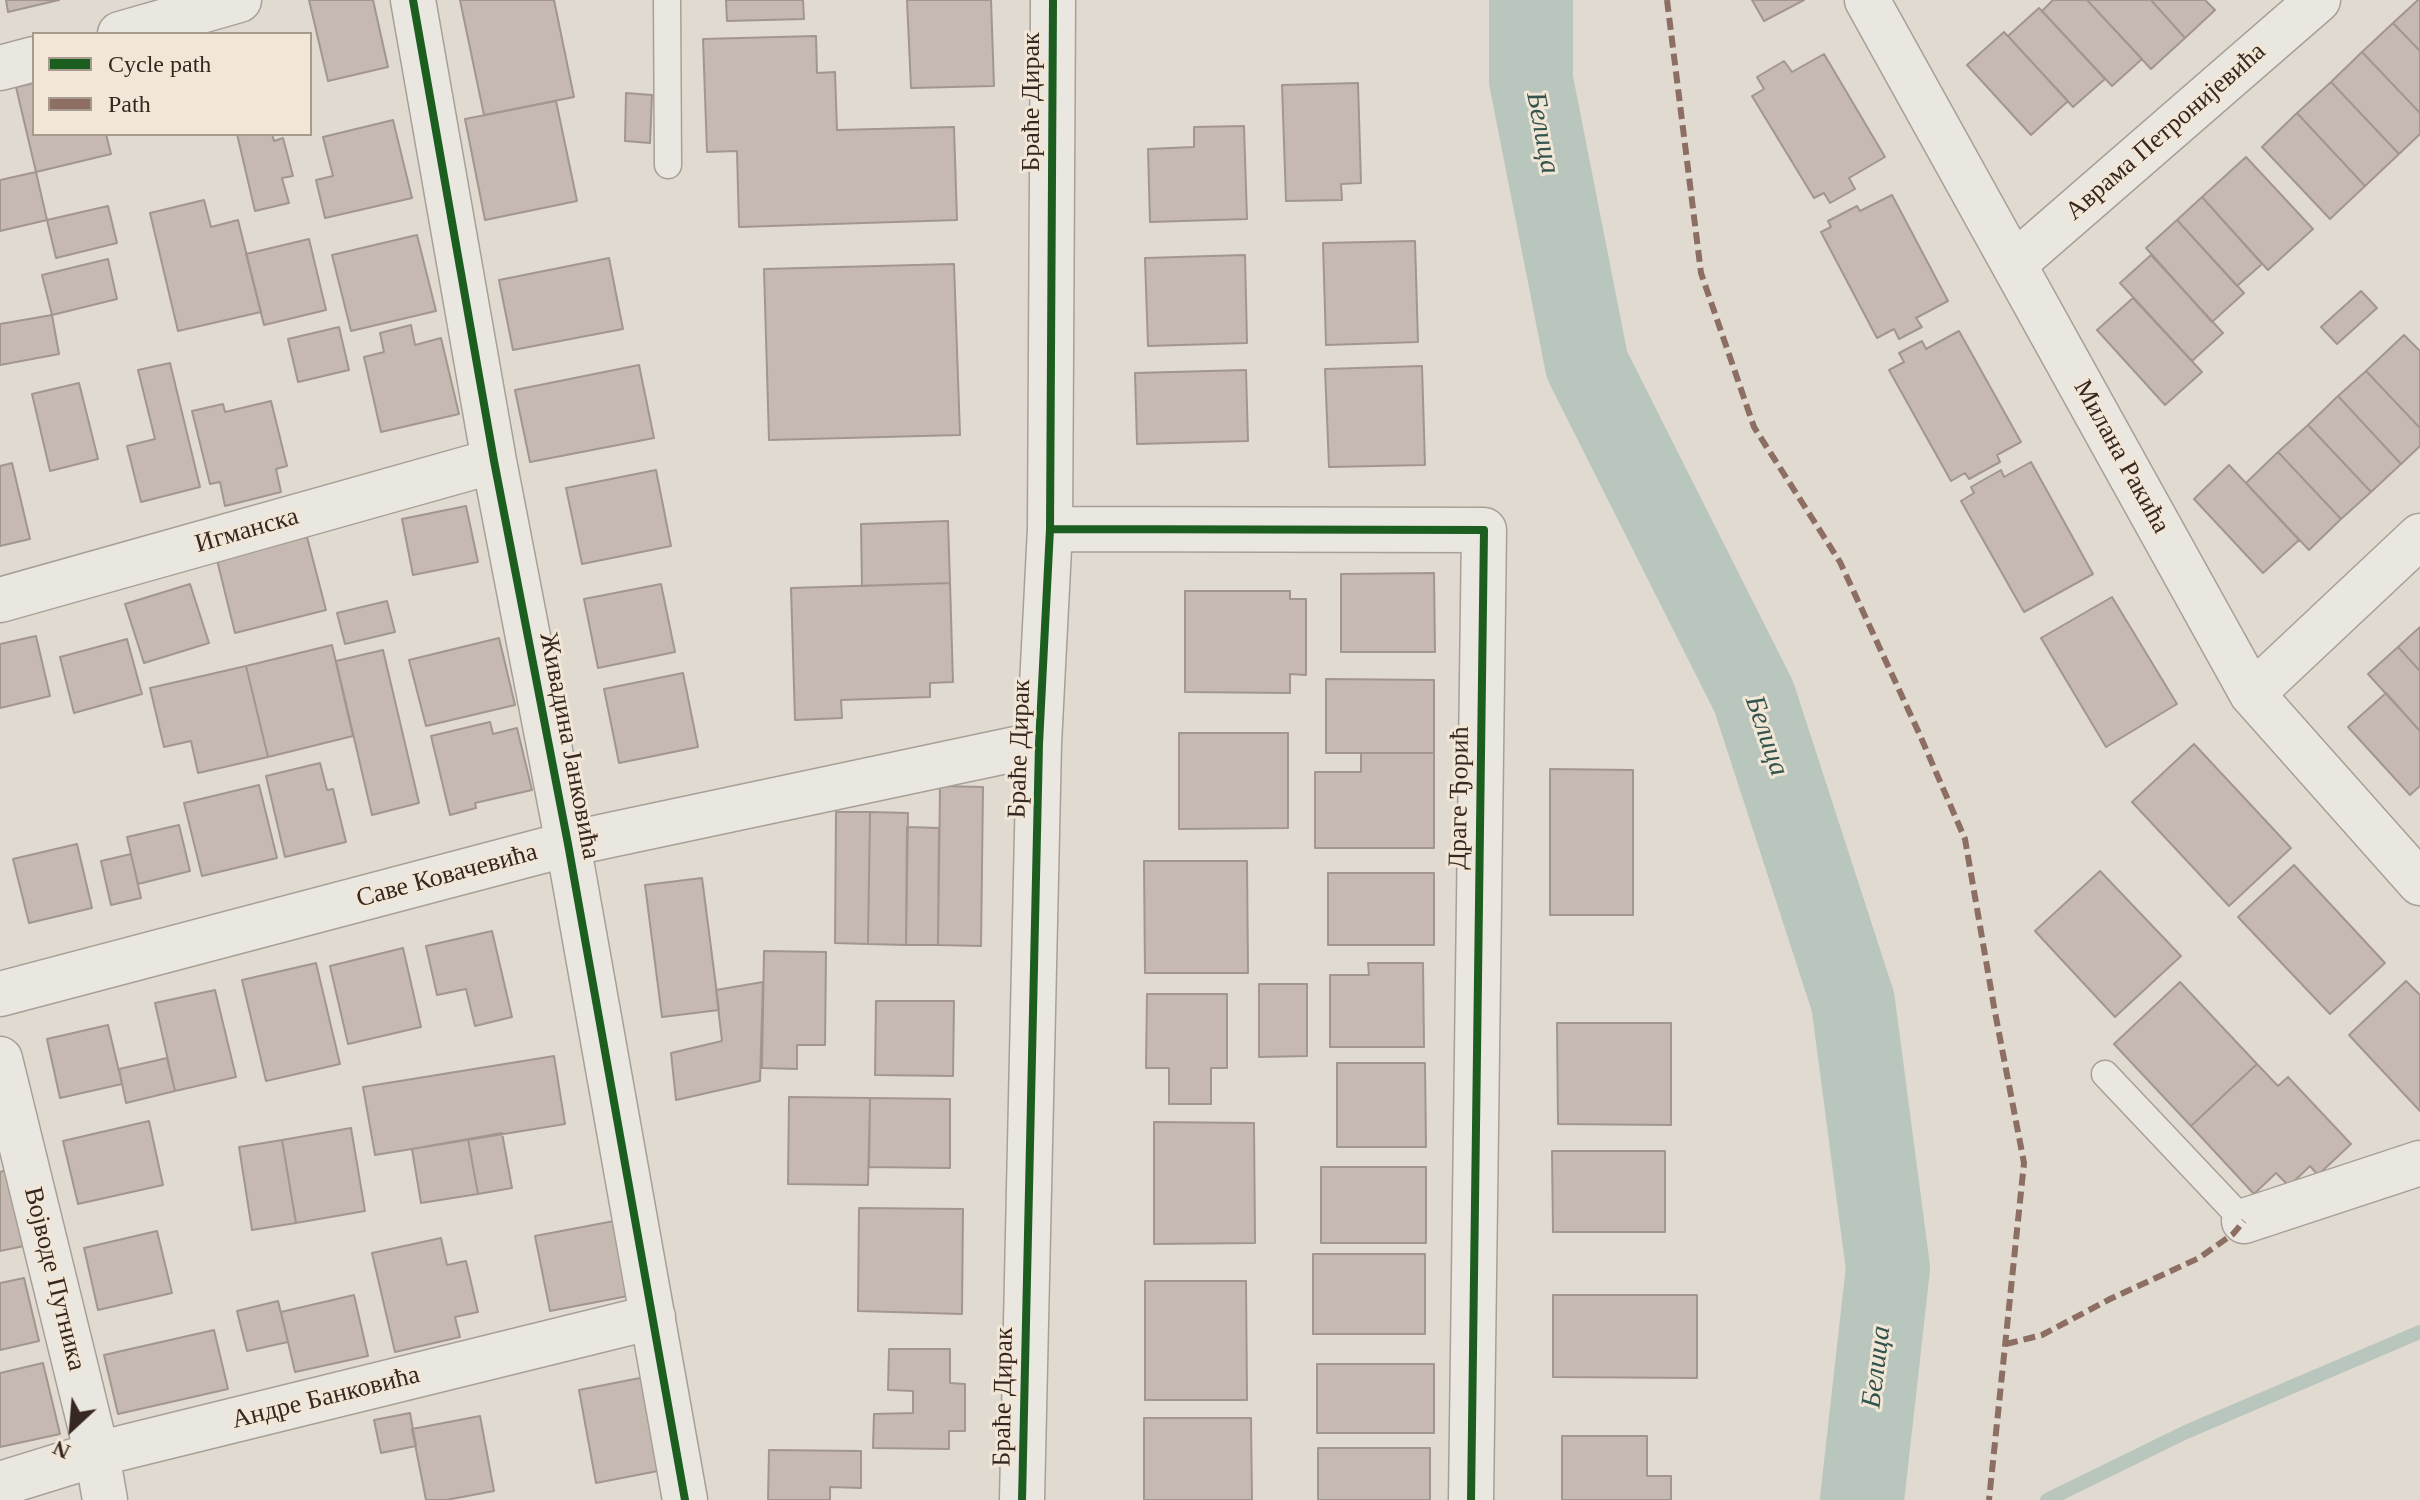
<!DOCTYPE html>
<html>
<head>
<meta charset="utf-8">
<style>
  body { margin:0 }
  #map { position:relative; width:2420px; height:1500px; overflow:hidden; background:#e1dad0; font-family:Georgia,serif }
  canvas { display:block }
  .legend { position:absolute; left:32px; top:32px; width:280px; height:104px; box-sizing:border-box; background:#f2e6d7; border:2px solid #a79a8e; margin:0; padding:10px 14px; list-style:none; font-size:24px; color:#362821 }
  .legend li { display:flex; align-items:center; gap:16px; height:40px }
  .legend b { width:40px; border:2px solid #a79a8e }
  .north { position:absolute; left:32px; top:1388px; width:80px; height:80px; -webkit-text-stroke:6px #f2e6d7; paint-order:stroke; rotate:206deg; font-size:22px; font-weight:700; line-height:32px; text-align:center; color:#362821 }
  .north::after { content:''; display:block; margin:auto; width:28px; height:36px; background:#362821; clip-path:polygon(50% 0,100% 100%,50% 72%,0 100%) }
</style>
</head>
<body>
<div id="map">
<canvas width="2420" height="1500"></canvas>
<ul class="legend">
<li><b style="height:10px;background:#1b5e20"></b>Cycle path</li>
<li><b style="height:10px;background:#8d6e63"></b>Path</li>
</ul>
<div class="north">N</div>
</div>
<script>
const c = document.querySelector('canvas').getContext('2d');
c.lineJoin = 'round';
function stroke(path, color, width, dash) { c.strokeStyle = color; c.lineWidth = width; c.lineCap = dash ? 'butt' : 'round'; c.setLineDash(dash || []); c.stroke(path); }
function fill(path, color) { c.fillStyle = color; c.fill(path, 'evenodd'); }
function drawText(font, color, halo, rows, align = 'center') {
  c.font = font + ' Georgia,serif'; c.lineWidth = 6; c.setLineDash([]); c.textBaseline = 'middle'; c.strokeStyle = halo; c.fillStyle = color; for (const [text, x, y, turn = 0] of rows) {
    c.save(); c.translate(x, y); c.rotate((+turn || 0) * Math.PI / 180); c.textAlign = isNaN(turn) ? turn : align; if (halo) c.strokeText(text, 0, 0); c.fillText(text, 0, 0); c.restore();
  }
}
const stream = new Path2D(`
  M2047 1500 2186 1432 2420 1332`);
const river = new Path2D(`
  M1531 0V80L1587 365 1754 697 1853 1002 1888 1268 1862 1500`);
const building = new Path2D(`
  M6 0H59L8 12Z
  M309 0H373L388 67 328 81Z
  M460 0H554L574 97 484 115Z
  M726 0H803L804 19 727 21Z
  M907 0H991L994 86 911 88Z
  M1752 0H1804L1764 21Z
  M2053 0H2087L2142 59 2112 86 2042 11Z
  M2087 0H2151L2185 38 2151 69Z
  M2151 0H2205L2215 10 2185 38Z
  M2418 0H2420V51L2393 23Z
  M2039 8 2105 79 2073 107 2008 36Z
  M2393 23 2420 51V113L2362 52Z
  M2004 32 2068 101 2031 135 1967 65Z
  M816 36 817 73 835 72 837 130 954 127 957 220 739 227 737 151 707 152 703 39Z
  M2362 52 2420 113V134L2399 154 2331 82Z
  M1824 54 1885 157 1849 178 1855 189 1830 203 1824 193 1814 198 1752 96 1764 89 1757 77 1784 61 1792 72Z
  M2331 82 2399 154 2365 186 2297 113Z
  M34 83V134H106L111 154 36 172 16 87Z
  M1358 83 1361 183 1341 184 1342 200 1286 201 1282 85Z
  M626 93 652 95 650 143 625 141Z
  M556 101 577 201 485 220 465 119Z
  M2297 113 2365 186 2330 219 2262 147Z
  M393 120 412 198 325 218 316 180 333 176 323 137Z
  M1244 126 1247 219 1150 222 1148 149 1194 147V127Z
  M237 134H272L274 141 283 138 293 176 282 178 289 203 255 211Z
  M2246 157 2313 229 2268 270 2202 197Z
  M36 172 47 220 0 231V180Z
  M1892 195 1948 301 1916 318 1922 327 1899 339 1894 329 1877 338 1821 232 1831 227 1828 221 1857 206 1860 211Z
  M2202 197 2262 264 2237 286 2177 220Z
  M204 200 211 227 238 220 261 312 178 331 150 213Z
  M108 206 117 243 56 258 47 220Z
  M2177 220 2244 293 2212 322 2146 248Z
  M417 235 436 311 351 331 332 255Z
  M309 239 326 310 264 325 246 254Z
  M1415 241 1418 342 1326 345 1323 243Z
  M1245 255 1247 343 1148 346 1145 258Z
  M2151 255 2223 333 2192 361 2120 283Z
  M609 258 623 329 513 350 499 280Z
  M108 259 117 299 52 315 42 275Z
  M954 264 960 435 769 440 764 269Z
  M2361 291 2377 308 2337 344 2321 327Z
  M2133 298 2202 372 2165 405 2097 330Z
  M52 315 59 354 0 365V324Z
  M411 325 415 345 441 338 459 414 381 432 364 357 384 352 380 333Z
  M339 327 349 370 298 382 288 339Z
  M1959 331 2021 442 1997 455 2000 462 1969 479 1965 473 1951 481 1889 370 1904 362 1899 353 1922 341 1926 349Z
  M2404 335 2420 351V428L2366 371Z
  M170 363 200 487 141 502 127 446 155 439 138 370Z
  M639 365 654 438 530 462 515 390Z
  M1422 366 1425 465 1329 467 1325 369Z
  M1246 370 1248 441 1137 444 1135 373Z
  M2366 371 2420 428V446L2401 464 2338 396Z
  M79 383 98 459 50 471 32 394Z
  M2338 396 2401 464 2371 492 2308 425Z
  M271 401 287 466 276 469 281 492 225 506 220 482 210 484 192 411 223 404 225 412Z
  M2308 425 2371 492 2341 519 2278 452Z
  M2278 452 2341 519 2309 550 2246 483Z
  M2031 462 2093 574 2024 612 1961 501 1974 493 1971 487 2001 470 2004 477Z
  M12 463 30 539 0 546V466Z
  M2229 465 2299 540 2263 573 2194 499Z
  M656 470 671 546 582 564 566 488Z
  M466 506 478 562 413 575 402 519Z
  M948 521 950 583 862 586 861 524Z
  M307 537 326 610 235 633 217 560Z
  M1434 573 1435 652H1341V574Z
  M950 583 953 682 930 683V697L841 700 842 718 795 720 791 588Z
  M190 584 209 643 144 663 125 604Z
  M661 584 675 652 598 668 584 599Z
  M1185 591H1290V599H1306V675L1290 674V693L1185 692Z
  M2112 597 2177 704 2106 747 2041 638Z
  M387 601 395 632 345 644 337 613Z
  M2420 627V671L2398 647Z
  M36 636 50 696 0 708V644Z
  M499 638 515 705 426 726 409 660Z
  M127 639 142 694 74 713 60 657Z
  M332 645 353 736 268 757 246 666Z
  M2398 647 2420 671V731L2368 674Z
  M383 650 419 803 372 815 336 661Z
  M246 666 268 757 198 773 191 741 164 747 150 688Z
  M683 673 698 747 619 763 604 689Z
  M1326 679 1434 680V753H1326Z
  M2386 693 2420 731V786L2410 795 2348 727Z
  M490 722 493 734 517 728 532 790 475 803 476 808 450 815 431 736Z
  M1179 733H1288V828L1179 829Z
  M2194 744 2291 848 2229 906 2132 802Z
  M1361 753H1434V848H1315V772H1361Z
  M320 763 327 790 333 789 346 842 285 857 266 776Z
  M1550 769 1633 770V915H1550Z
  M259 785 277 858 202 876 184 803Z
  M940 786 983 787 981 946 938 945Z
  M836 812H870L868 944 835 943Z
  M870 812 908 813 906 945 868 944Z
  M179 825 190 871 138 884 127 837Z
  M907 827 939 828 938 945H906Z
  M77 844 92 908 29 923 13 859Z
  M131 854 141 898 111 905 101 861Z
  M1144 861H1247L1248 973H1145Z
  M2294 865 2385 963 2330 1014 2238 917Z
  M2100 871 2181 956 2115 1017 2035 931Z
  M1328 873H1434V945H1328Z
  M702 878 719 1010 662 1017 645 885Z
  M492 931 512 1017 475 1026 466 989 437 995 426 946Z
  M403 948 421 1027 348 1044 330 966Z
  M764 951 826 952 825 1045H797V1069L762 1068Z
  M316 963 340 1064 266 1081 242 980Z
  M1368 963H1423L1424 1047H1330V975H1369Z
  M2406 981 2420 995V1111L2349 1035Z
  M763 982 760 1081 676 1100 671 1053 722 1041 716 990Z
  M2180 982 2257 1064 2191 1126 2114 1044Z
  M1259 984H1307V1056L1259 1057Z
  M215 990 236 1077 175 1091 155 1003Z
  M1147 994H1227V1068H1211V1104H1169V1068H1146Z
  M876 1001H954L953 1076 875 1075Z
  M1557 1023H1671V1125L1558 1124Z
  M108 1025 122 1084 60 1098 47 1039Z
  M554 1056 565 1124 375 1155 363 1087Z
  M167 1058 175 1091 126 1103 119 1069Z
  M1337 1063H1425L1426 1147H1337Z
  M2257 1064 2278 1086 2288 1077 2351 1144 2318 1175 2310 1166 2289 1186 2276 1173 2254 1194 2191 1126Z
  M789 1097 870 1098 868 1185 788 1184Z
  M870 1098 950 1099V1168L869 1167Z
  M149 1121 163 1185 78 1204 63 1141Z
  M1154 1122 1254 1123 1255 1243 1154 1244Z
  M351 1128 365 1211 296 1223 282 1140Z
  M502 1133 512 1188 478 1194 468 1139Z
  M468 1139 478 1194 421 1203 412 1149Z
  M282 1140 296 1223 252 1230 239 1147Z
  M1552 1151H1665V1232H1553Z
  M1321 1167H1426V1243H1321Z
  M6 1170 24 1246 0 1251V1172Z
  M859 1208 963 1209 962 1314 858 1311Z
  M614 1221 628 1296 550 1311 535 1236Z
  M157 1231 172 1293 98 1310 84 1248Z
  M441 1238 447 1265 466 1261 478 1312 455 1317 460 1337 395 1352 372 1253Z
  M1313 1254H1425V1334H1313Z
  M24 1278 39 1341 0 1350V1283Z
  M1145 1281H1246L1247 1400H1145Z
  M354 1295 368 1356 295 1372 281 1312Z
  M1553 1295H1697V1378L1553 1377Z
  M278 1301 288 1342 247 1351 237 1311Z
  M214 1330 228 1389 118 1414 104 1355Z
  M889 1349H950V1383L965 1384V1431H949V1449L873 1448 874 1414 913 1413V1391L888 1390Z
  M43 1363 60 1434 0 1447V1373Z
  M1317 1364H1434V1433H1317Z
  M645 1377 663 1470 596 1483 579 1390Z
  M410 1413 416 1446 381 1453 374 1420Z
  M480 1416 494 1491 446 1500H426L412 1429Z
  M1144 1418H1251L1252 1500H1144Z
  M1562 1436H1647V1476H1671V1500H1562Z
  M1318 1448H1430V1500H1318Z
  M769 1450 861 1451V1488L830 1487V1500H768Z`);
const service = new Path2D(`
  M667 0 668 165
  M2105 1074 2244 1221`);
const minor = new Path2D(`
  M413 0 494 461 568 844 685 1500
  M1867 0 2252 694 2420 883
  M120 34 239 0
  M0 68 34 59
  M2014 264 2318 0
  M1050 529 1484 530 1471 1500
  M0 600 494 461
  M2252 694 2420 536
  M0 994 568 844 1039 744
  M0 1059 97 1454 105 1500
  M2244 1221 2420 1163
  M0 1484 97 1454 653 1317
  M1022 1500 1039 744 1050 529 1053 0`);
const quiet = new Path2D(`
  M1667 0 1701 273 1754 427 1840 562 1919 733 1965 839 1994 1007 2024 1163 1989 1500
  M2006 1344 2042 1335 2110 1299 2199 1258 2233 1234 2244 1221`);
const cycleway = new Path2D(`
  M413 0 494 461 568 844 685 1500
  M1050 529 1484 530 1471 1500
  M1022 1500 1039 744 1050 529 1053 0`);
const streetNames = [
  ["Браће Дирак",1032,102,-90],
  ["Аврама Петронијевића",2166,132,-41],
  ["Милана Ракића",2121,457,61],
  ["Игманска",247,531,-16],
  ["Живадина Јанковића",569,746,79],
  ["Браће Дирак",1020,749,-88],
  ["Драге Ђорић",1460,798,-89],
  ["Саве Ковачевића",447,876,-15],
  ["Војводе Путника",54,1279,76],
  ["Браће Дирак",1004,1397,-89],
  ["Андре Банковића",326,1398,-14]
];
const waterNames = [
  ["Белица",1542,133,79],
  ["Белица",1766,736,71],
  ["Белица",1877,1367,-83]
];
stroke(stream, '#b9c6bd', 14);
stroke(river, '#b9c6bd', 84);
fill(building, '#c5b9b1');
stroke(building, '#a2968f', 2);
stroke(service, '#a7a098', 29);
stroke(minor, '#a7a098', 47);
stroke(service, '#eae6e0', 26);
stroke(minor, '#eae6e0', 44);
stroke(quiet, '#8d6e63', 6, [12, 6]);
stroke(cycleway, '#1b5e20', 8);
drawText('26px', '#362821', '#f2e6d7', streetNames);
drawText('italic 28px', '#32544d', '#f2e6d7', waterNames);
</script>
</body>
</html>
